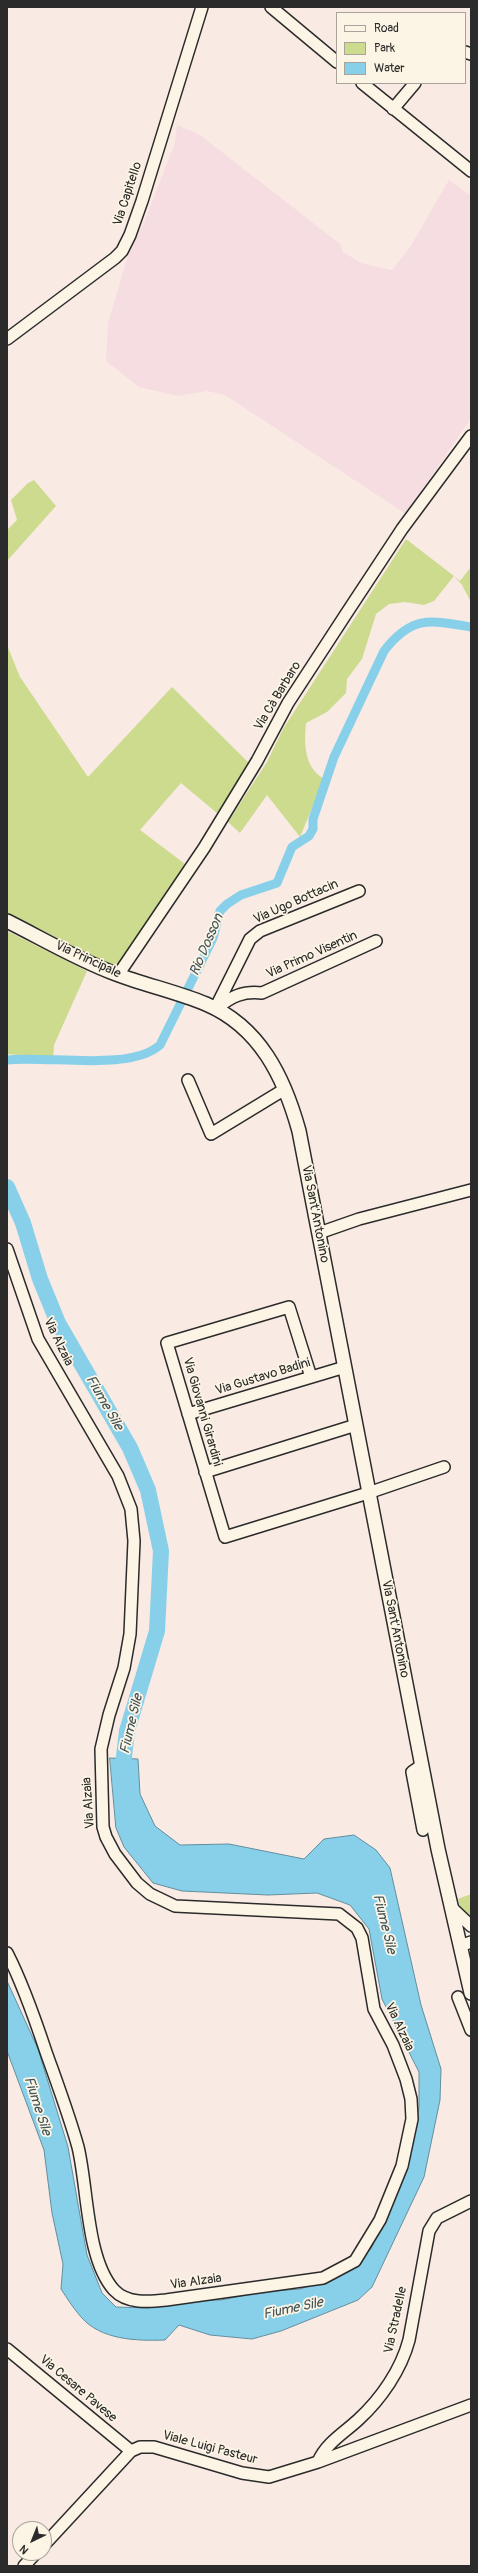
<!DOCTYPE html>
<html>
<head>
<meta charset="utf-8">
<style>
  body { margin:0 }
  #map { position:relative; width:478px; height:2573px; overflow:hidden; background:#f9eae4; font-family:Pangolin,sans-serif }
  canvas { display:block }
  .frame { position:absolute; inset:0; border:8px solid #2b2b2b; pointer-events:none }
  .legend { position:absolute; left:336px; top:12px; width:130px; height:72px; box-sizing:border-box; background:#fcf5e5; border:1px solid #a8a49b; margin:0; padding:5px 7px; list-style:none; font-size:12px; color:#2b2b2b }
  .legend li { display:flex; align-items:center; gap:8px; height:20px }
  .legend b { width:20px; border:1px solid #a8a49b }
  .north { position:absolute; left:12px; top:2521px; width:40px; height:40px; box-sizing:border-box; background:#fcf5e5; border:1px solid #a8a49b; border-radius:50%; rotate:223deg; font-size:11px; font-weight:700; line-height:16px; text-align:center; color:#2b2b2b }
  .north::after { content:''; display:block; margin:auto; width:14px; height:18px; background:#2b2b2b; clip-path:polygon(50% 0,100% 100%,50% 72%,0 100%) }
</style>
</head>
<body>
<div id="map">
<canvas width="478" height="2573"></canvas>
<div class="frame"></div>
<ul class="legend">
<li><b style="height:5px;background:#fcf5e5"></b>Road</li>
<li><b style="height:11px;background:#ccdb8e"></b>Park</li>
<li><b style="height:11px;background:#88d0e9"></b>Water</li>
</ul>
<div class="north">N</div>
</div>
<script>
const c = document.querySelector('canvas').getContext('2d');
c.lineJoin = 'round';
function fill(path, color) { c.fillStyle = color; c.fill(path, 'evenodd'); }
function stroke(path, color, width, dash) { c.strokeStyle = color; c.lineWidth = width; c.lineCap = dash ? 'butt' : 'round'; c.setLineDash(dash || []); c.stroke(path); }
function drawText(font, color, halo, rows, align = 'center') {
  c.font = font + ' Pangolin,sans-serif'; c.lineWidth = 3.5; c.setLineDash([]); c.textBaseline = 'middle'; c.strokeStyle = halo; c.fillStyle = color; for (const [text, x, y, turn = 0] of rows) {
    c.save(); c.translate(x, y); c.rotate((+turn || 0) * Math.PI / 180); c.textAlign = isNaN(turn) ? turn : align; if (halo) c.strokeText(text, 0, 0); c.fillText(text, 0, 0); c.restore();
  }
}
const built = new Path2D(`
  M177 125 200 135 340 244 343 252 361 263 392 270 410 247 449 180 471 196V418L406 514 225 395 207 391 178 396 139 387 106 361 108 323 129 252 145 220 175 143Z`);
const green = new Path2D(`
  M34 480 56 506 7 561V530L17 520 11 500 28 483Z
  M406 539 454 576 434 601 424 605 405 602 389 604 376 614 362 659 347 679 346 693 327 712 306 723C304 744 304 767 324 779L300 837 267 795 240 833 228 822 267 762 283 729Z
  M471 567V602L462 585 454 576 460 581Z
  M7 645 20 677 88 777 172 687 250 764 218 814 181 783 140 830 185 864 117 968 7 913Z
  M7 931 87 971 54 1045 53 1058 7 1054Z
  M471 1894V1923L462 1914 458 1899Z`);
const water = new Path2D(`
  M110 1758 138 1759 140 1794 155 1826 180 1845 229 1844 304 1859 324 1839 354 1835 376 1850 390 1868 421 2005 441 2069 440 2100 424 2177 372 2287 358 2300 281 2331 252 2339 210 2335 179 2325 165 2340C136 2341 101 2340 81 2317 73 2308 67 2298 61 2289L63 2264 52 2213 44 2150 7 2051V1981L38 2049 68 2147 87 2255 102 2293 116 2307 148 2308 181 2300H221L261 2292 300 2289 338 2277 371 2249 409 2162 419 2107V2072L382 1999 369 1929 350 1905 317 1893 268 1895 182 1891 153 1883 124 1847 116 1828Z`);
const canal = new Path2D(`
  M7 1060C46 1055 130 1072 160 1045L213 938 220 911 227 904 241 895 277 883 292 847 309 836 313 829V819L334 757 384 651C412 615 430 620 471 627`);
const river = new Path2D(`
  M7 1187 23 1223 40 1279 58 1323 130 1448 148 1490 161 1551 157 1631 127 1731 123 1765 124 1779`);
const minor = new Path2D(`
  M271 7 337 62
  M465 52 471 54
  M362 83 471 171
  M393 109 415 83
  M7 339 115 258 122 251 130 235 142 201 202 7
  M118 975 204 848 257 761 288 703 346 614 402 529 471 436
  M217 1008C232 996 243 991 262 993L376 941
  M215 1009 250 939 260 931 359 891
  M188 1080 211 1134 285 1089
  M319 1233 359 1219 471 1190
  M7 1249 38 1339 118 1476 131 1509 134 1541 130 1634 124 1668 109 1715 101 1749 103 1827 106 1837 115 1854 137 1883 150 1894 175 1906 339 1914 357 1928 362 1938 374 2009 393 2045 406 2079 411 2099 412 2119 402 2166 380 2220 355 2261 323 2278 166 2300C149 2302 127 2304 114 2290 86 2259 88 2188 78 2147 69 2115 57 2083 46 2052 35 2019 23 1984 7 1953
  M311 1377 289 1307 167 1343 225 1537 368 1493 444 1467
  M188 1414 345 1367
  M205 1472 356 1425
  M422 1765 412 1772 423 1830
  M451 1907 471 1926
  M460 1946 471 1942
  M458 1997 471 2030
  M7 2349 131 2451
  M318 2462C326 2443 344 2433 358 2420 381 2399 401 2370 409 2340L429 2231 437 2218 471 2201
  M44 2545 131 2451 140 2447H154L242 2473 269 2477 318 2462 471 2405
  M24 2566 36 2553`);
const major = new Path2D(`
  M7 921C43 939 78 960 116 974 145 985 177 992 206 1004 260 1027 284 1077 299 1131L438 1849 471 1993`);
const streetNames = [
  ["Via Capitello",128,194,-72],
  ["Via Cà Barbaro",278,696,-59],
  ["Via Ugo Bottacin",296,902,-24],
  ["Via Primo Visentin",312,955,-24],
  ["Via Principale",88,960,25],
  ["Via Sant'Antonino",315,1214,79],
  ["Via Alzaia",58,1342,64],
  ["Via Gustavo Badini",263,1377,-17],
  ["Via Giovanni Girardini",202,1412,74],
  ["Via Sant'Antonino",395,1629,79],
  ["Via Alzaia",89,1803,-94],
  ["Via Alzaia",399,2027,65],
  ["Via Alzaia",196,2282,-8],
  ["Via Stradelle",396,2320,-78],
  ["Via Cesare Pavese",78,2389,40],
  ["Viale Luigi Pasteur",210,2448,15]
];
const waterNames = [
  ["Rio Dosson",207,945,-67],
  ["Fiume Sile",104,1403,60],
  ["Fiume Sile",132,1724,-77],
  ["Fiume Sile",384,1924,76],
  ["Fiume Sile",37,2106,72],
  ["Fiume Sile",293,2309,-12]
];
fill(built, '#f6dde2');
fill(green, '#ccdb8e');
fill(water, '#88d0e9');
stroke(water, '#638e9d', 1);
stroke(canal, '#88d0e9', 9);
stroke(river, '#88d0e9', 16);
stroke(minor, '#2b2b2b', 14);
stroke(major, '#2b2b2b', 16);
stroke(minor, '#fcf5e5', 11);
stroke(major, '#fcf5e5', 13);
drawText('13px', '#2b2b2b', '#fcf5e5', streetNames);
drawText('italic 14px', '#42545a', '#fcf5e5', waterNames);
</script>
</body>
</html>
